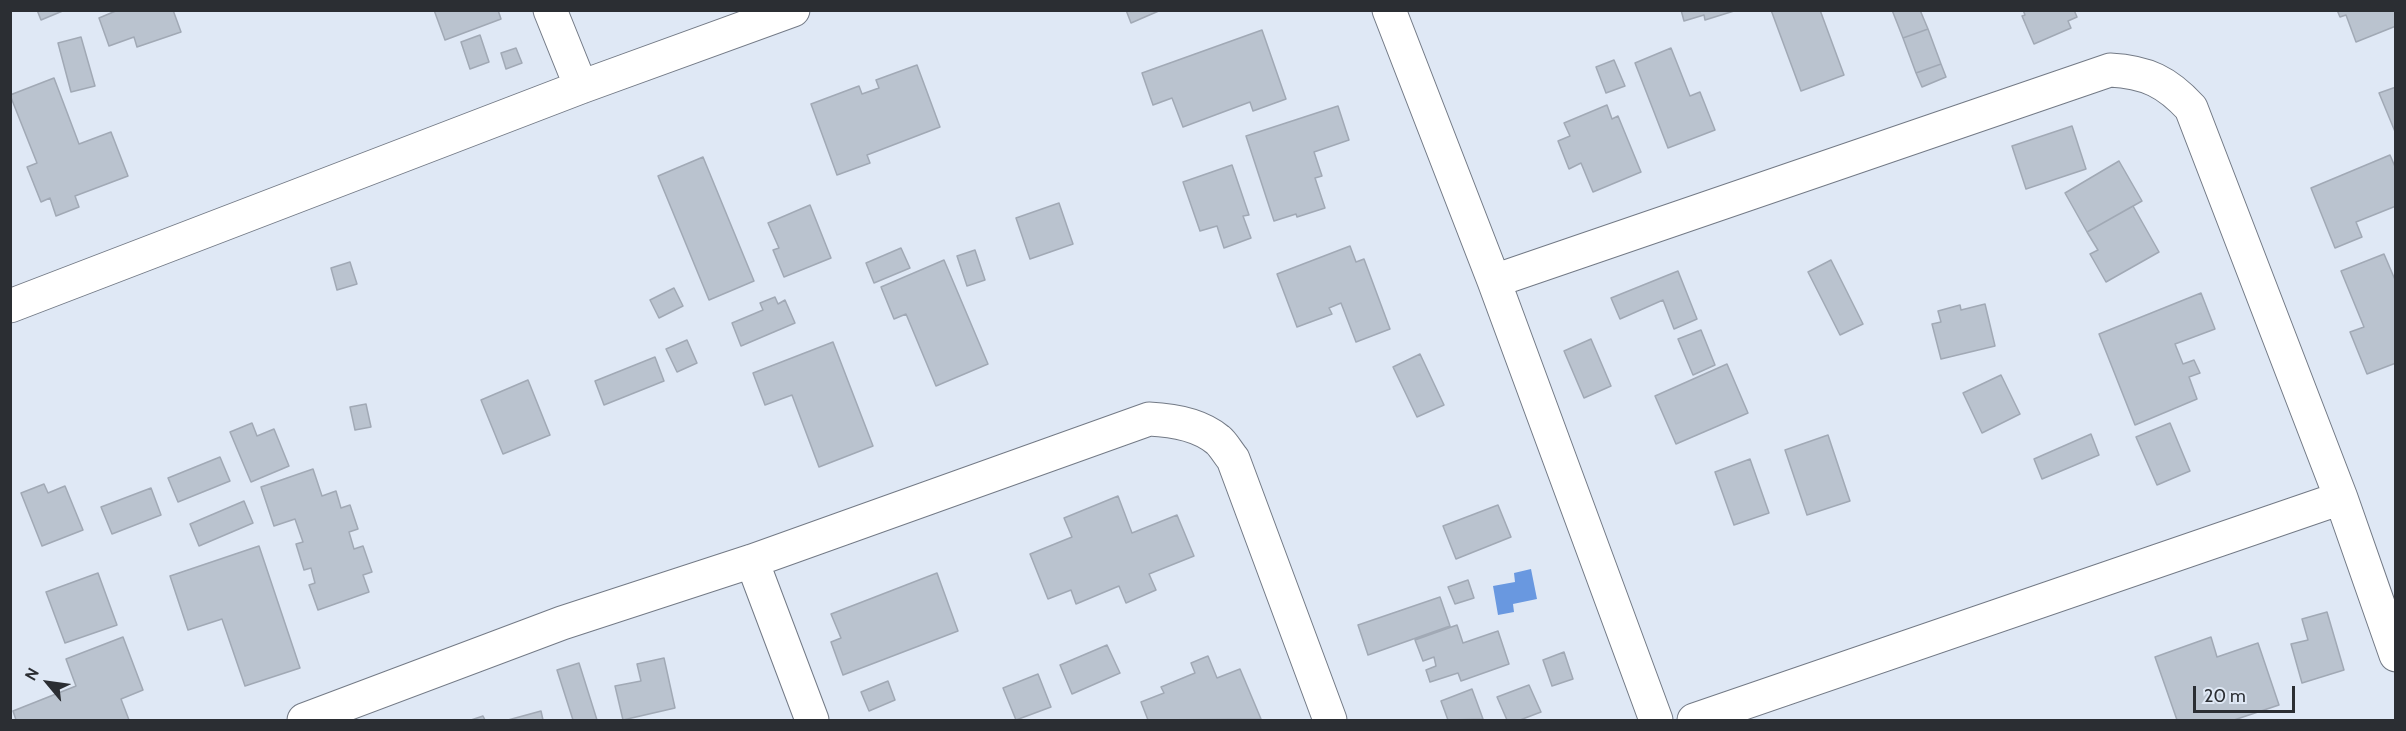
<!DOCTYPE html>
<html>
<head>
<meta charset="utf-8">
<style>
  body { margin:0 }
  #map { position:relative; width:2406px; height:731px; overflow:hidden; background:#dfe8f5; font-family:Cabin,sans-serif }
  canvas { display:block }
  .frame { position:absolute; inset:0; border:12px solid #2b2e33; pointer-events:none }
  .north { position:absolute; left:18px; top:653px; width:60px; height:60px; -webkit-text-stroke:4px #dfe8f5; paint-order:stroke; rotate:299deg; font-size:16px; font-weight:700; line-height:24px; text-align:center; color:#2b2e33 }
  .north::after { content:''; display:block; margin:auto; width:21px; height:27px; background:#2b2e33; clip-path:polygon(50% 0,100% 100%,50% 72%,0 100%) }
  .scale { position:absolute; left:2193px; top:686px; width:102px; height:27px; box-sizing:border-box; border:3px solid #2b2e33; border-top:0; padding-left:8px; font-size:18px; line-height:21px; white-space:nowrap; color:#2b2e33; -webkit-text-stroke:4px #dfe8f5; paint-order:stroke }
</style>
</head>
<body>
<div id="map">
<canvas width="2406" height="731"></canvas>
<div class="frame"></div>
<div class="north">N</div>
<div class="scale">20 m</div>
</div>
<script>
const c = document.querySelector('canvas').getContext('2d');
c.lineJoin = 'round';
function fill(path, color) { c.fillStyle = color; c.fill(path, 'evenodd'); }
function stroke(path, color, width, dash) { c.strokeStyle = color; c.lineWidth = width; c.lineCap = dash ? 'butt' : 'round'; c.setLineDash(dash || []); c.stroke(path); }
const water = new Path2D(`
  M1531 569 1537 599 1513 604 1514 612 1498 615 1493 586 1515 582 1514 573Z`);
const building = new Path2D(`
  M37 10H65L41 20Z
  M118 10H173L181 32 137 47 134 37 109 46 99 18Z
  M434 10H498L501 19 445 40Z
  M1126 10H1161L1131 23Z
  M1681 10H1734V11L1705 20 1704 15 1684 21Z
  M1771 10H1820L1844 75 1801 91Z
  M1892 10H1920L1928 29 1903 38Z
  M2023 10H2074L2077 17 2068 21 2071 28 2034 44 2022 16 2025 15Z
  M2337 10H2396V26L2356 42 2346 15 2340 17Z
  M1928 29 1941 64 1916 73 1903 38Z
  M1262 30 1286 99 1253 111 1250 102 1183 127 1172 98 1153 105 1142 73Z
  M480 35 489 62 470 69 461 42Z
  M81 37 95 86 71 92 58 43Z
  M516 48 522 63 506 69 501 53Z
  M1671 48 1690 96 1700 92 1715 130 1668 148 1635 63Z
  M1614 60 1625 86 1606 93 1596 67Z
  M1941 64 1946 77 1922 87 1916 73Z
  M917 65 940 127 867 155 870 163 837 175 811 104 859 86 862 94 879 88 876 80Z
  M54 78 79 144 111 132 128 176 75 196 79 207 56 216 50 198 41 202 27 167 37 163 10 95Z
  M2396 87V134L2379 93Z
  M1607 105 1612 119 1618 116 1641 172 1593 192 1581 163 1569 169 1558 141 1570 136 1564 123Z
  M1338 106 1349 140 1314 152 1322 176 1315 178 1325 208 1297 217 1296 214 1274 221 1246 136Z
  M2072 126 2086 169 2026 189 2012 146Z
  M2390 155 2396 169V206L2356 222 2362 237 2335 248 2311 188Z
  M703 157 754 281 709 300 658 176Z
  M2119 161 2142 201 2087 232 2065 193Z
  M1232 165 1249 215 1243 216 1251 238 1224 248 1217 226 1200 231 1183 182Z
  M1059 203 1073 244 1030 259 1016 218Z
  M810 205 831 258 784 277 773 250 779 248 768 223Z
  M2133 206 2159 252 2106 282 2090 254 2098 250 2087 232Z
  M1350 246 1356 262 1364 259 1390 329 1356 342 1341 303 1329 308 1332 314 1297 327 1277 274Z
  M901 248 910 268 874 283 866 263Z
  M975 250 985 280 967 286 957 256Z
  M2384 254 2396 282V363L2367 374 2350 332 2364 327 2341 271Z
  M944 260 988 364 936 386 906 314 894 319 881 287Z
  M1831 260 1863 324 1840 335 1808 272Z
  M350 262 357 284 337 290 331 268Z
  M1678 271 1697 319 1674 329 1663 300 1620 319 1611 298Z
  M674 288 683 306 659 318 650 300Z
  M2201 293 2215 329 2175 344 2183 364 2194 360 2200 373 2189 377 2197 399 2135 425 2099 334Z
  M775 297 778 304 785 300 795 323 741 346 732 323 763 310 760 303Z
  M1985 304 1995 346 1941 359 1932 324 1941 322 1938 311 1960 305 1961 310Z
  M1701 330 1715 365 1693 375 1678 339Z
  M1591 339 1611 386 1584 398 1564 351Z
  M687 340 697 363 677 372 666 349Z
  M833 342 873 446 819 467 792 395 765 405 753 373Z
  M1420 354 1444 405 1417 417 1393 367Z
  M655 357 664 381 604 405 595 381Z
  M1727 364 1748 413 1676 444 1655 396Z
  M2001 375 2020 414 1982 433 1963 393Z
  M528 380 550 435 503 454 481 400Z
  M366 404 371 427 355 430 350 407Z
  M252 423 257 436 274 429 289 466 251 482 230 432Z
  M2170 423 2190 471 2157 485 2136 437Z
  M2091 434 2099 455 2042 479 2034 459Z
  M1828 435 1850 501 1807 515 1785 450Z
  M220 457 230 481 178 502 168 478Z
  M1750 459 1769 513 1734 525 1715 472Z
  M313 469 322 496 336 491 341 508 350 505 358 529 349 532 354 549 363 546 372 572 363 575 369 592 318 610 309 585 315 583 311 568 304 570 296 544 303 542 295 519 274 526 261 487Z
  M44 484 48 493 65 486 83 530 42 546 21 493Z
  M151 488 161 515 112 534 101 507Z
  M1118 496 1132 533 1177 515 1194 556 1149 574 1156 590 1126 603 1119 586 1076 604 1071 590 1048 599 1030 554 1072 537 1064 518Z
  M244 501 253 523 199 546 190 524Z
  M1498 505 1511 537 1456 559 1443 526Z
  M259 546 300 668 245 686 222 619 188 630 170 576Z
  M98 573 117 625 65 643 46 592Z
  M937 573 958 631 843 675 831 642 841 638 831 614Z
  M1468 580 1474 598 1455 604 1448 587Z
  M1440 597 1450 626 1368 655 1358 625Z
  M2327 612 2344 670 2302 683 2291 644 2308 640 2302 619Z
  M1457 625 1463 643 1498 631 1509 664 1461 681 1458 673 1430 682 1426 670 1436 666 1434 657 1423 661 1415 640Z
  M123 637 143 690 121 699 129 720H16L13 711 76 686 66 659Z
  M2211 637 2217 657 2258 643 2279 705 2234 720H2177L2155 657Z
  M1107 645 1120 673 1072 694 1060 665Z
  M1564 652 1573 679 1552 686 1543 660Z
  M1208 656 1217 678 1240 669 1261 719 1148 720 1141 702 1164 693 1161 687 1195 673 1191 663Z
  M664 658 675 708 623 720 615 686 641 681 637 664Z
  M579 663 597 720H573L557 670Z
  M1038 674 1051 707 1016 720 1003 688Z
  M888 681 895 700 869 711 861 692Z
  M1529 685 1541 712 1520 720H1507L1497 697Z
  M1472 689 1483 719 1448 720 1441 701Z
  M541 711 543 720H508Z
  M483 716 485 720H471Z`);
const street = new Path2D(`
  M550 10 581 87
  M1389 10 1494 281 1656 720
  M1494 281 2110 70C2147 72 2167 82 2191 108L2341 498 2396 655
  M10 306 581 87 793 10
  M752 561 812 720
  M304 720 562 623 752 561 1149 419C1172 420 1199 424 1218 440 1223 444 1228 453 1233 459L1330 720
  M1694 720 2341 498`);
fill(water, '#6998e0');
fill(building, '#bac3cf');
stroke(building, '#a1a9b5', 1.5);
stroke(street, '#737a86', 35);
stroke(street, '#fff', 33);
</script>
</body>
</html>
